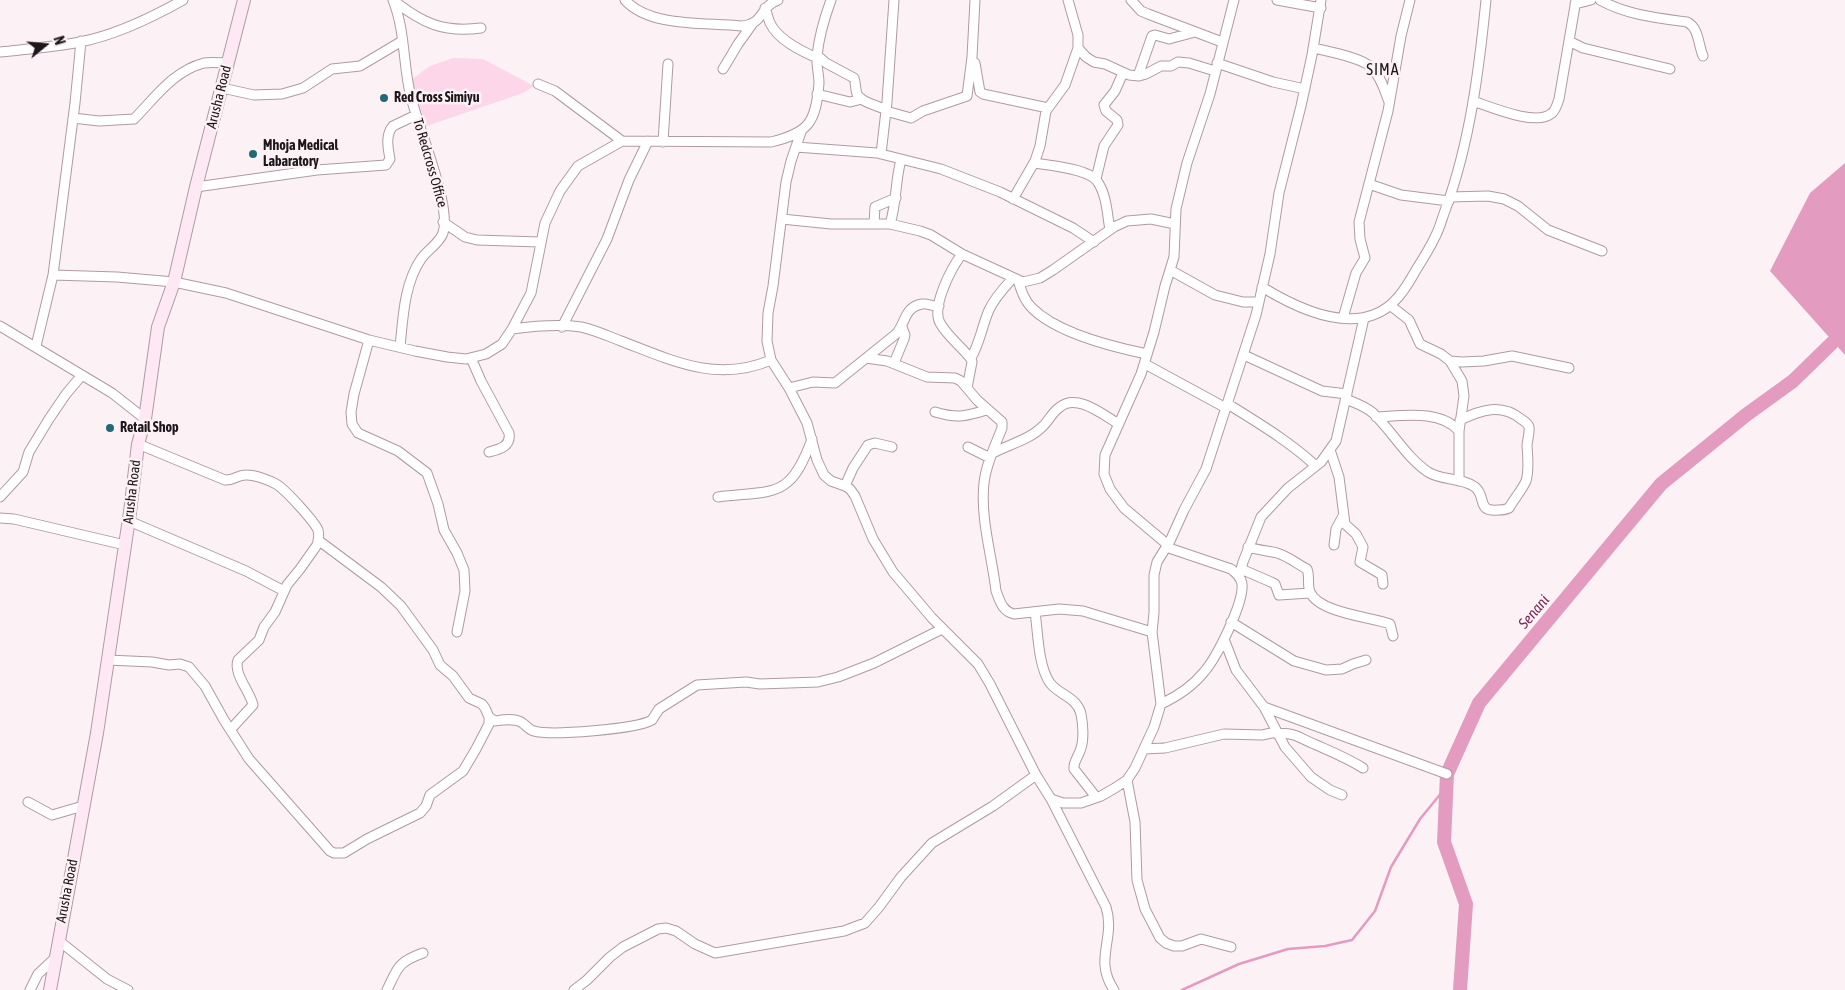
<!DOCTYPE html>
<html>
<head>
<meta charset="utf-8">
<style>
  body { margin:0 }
  #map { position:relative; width:1845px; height:990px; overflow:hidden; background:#fcf2f6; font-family:"Asap Condensed",sans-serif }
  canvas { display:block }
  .north { position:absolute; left:20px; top:20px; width:50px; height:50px; -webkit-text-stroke:4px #fcf2f6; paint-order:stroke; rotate:73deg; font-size:14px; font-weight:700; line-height:20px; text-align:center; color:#1e161a }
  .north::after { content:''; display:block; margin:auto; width:18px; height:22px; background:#1e161a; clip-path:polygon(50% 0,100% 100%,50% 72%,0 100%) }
</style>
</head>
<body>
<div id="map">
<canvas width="1845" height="990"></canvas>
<div class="north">N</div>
</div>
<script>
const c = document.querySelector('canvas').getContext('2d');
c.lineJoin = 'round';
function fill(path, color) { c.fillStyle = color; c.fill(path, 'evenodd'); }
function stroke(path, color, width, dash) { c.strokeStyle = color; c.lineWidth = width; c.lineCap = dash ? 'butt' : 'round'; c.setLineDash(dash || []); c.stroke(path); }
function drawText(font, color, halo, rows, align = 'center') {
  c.font = font + ' "Asap Condensed",sans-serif'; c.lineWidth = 5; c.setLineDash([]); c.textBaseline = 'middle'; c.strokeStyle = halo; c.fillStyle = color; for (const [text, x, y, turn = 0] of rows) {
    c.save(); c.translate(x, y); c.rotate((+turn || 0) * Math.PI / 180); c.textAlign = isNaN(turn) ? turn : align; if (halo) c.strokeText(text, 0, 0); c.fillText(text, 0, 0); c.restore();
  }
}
const green = new Path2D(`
  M453 58 483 59 534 86 523 93 421 128 412 79 430 66Z`);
const water = new Path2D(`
  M1845 163V355L1770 271 1810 193Z`);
const stream = new Path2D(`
  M1182 990 1239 964 1288 949 1325 946 1352 940 1375 911 1391 867 1420 819 1447 786`);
const river = new Path2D(`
  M1460 990 1466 904 1444 842 1447 774 1479 703 1661 484 1746 415 1793 381 1833 342`);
const minor = new Path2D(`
  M393 0C405 30 403 62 410 93 417 126 452 205 443 233 439 244 427 250 421 259 404 284 403 318 400 347
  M393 0C422 23 443 33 481 28
  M625 0C650 28 707 22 741 26 765 24 759 7 778 0
  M1131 0 1141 11 1148 14 1222 42
  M1277 0 1321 8
  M1600 0C1627 15 1657 18 1687 22 1699 28 1698 44 1703 56
  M1575 4 1591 0
  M765 8C767 13 768 18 770 23 778 40 801 51 817 58
  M1569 41 1583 48 1670 69
  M1078 48 1086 57 1094 62 1105 64 1129 75 1139 76 1146 74 1161 66H1171L1178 62 1189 63 1215 71
  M1313 48C1327 51 1363 58 1372 68 1381 77 1385 91 1389 102
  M0 52C27 49 54 47 80 42 116 35 151 18 183 0
  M817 55 826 63 854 78C856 83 855 88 857 94 861 103 878 105 886 110
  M975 63 980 92 983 94 1048 108
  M1217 63 1273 82 1305 89
  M723 69 738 44 753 23
  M1138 76 1152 36 1155 35 1169 39 1195 32
  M538 84 555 91 622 141
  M222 88 254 95 282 94 303 88 332 69 360 66 402 41
  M817 94 850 102 862 99
  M1473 101C1491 107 1537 127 1552 113 1556 110 1557 104 1559 99L1576 0
  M886 111 911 118 923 111 967 96 972 57 975 0
  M73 118 99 121 134 119C155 98 173 71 204 63 211 62 221 63 228 63
  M801 132 791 161 786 182 773 286 768 313 767 341 771 360 789 388 807 423 817 460 824 475 831 481 845 486 850 489 855 496 873 539 893 572 932 618 978 664 990 684 1036 775 1051 799 1106 907C1116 939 1093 959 1114 990
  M663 142 668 64
  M796 147 877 153 941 169 1000 192 1073 228 1094 242
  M881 154 887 102 894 0
  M1034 163C1048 165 1089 169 1097 181 1107 195 1107 214 1110 230
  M1096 179 1104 146 1118 125 1117 120 1106 111 1104 105 1115 91 1123 73
  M1369 184 1401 195 1449 201
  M196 187 317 170 386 165 390 159C388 148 385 135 393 126L416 115
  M1450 197 1488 196 1504 199 1518 206 1548 230 1602 251
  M1013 199 1035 161 1040 146 1046 111 1065 85 1078 48V35L1068 0
  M782 219 831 224H890L920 231 931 235 962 254 1023 282 1040 278 1053 270 1114 227 1127 221 1151 219 1175 224
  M443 222 465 237 477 240 540 242
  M874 223 875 207 896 198
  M890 224C897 202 895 181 901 160
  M962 254C952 267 931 306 940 323 948 337 961 346 971 359L972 362 967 388
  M1170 270 1215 295 1243 302H1259
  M53 275 117 277 174 282 226 293 369 340 415 351 447 357 466 359 486 354 502 344 512 329 531 293 545 223 560 191 578 166 622 141 771 142C809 133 816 122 819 83 819 74 816 65 817 56 819 36 824 19 831 0
  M1018 280C1021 290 1024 300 1032 308 1057 333 1113 347 1147 354
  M1262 287C1293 306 1337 328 1373 315 1394 308 1406 288 1416 270 1423 259 1430 248 1435 237 1440 228 1442 218 1446 208 1470 142 1479 70 1486 0
  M1391 306 1409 320 1420 344 1441 354 1450 361 1462 381 1464 396 1459 431V481
  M1343 318 1356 273 1365 258 1360 239 1359 222 1388 111 1401 36 1410 0
  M0 326 112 393 145 419
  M562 327 607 239 629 180 648 141
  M512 329C535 326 559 324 581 327 595 330 608 336 621 341 673 361 717 383 771 360
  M369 340 354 394 351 412 352 424 358 433 398 451 427 473 438 504 444 530 457 553 464 570 465 591 457 632
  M36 346 53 275 75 103 81 41
  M1244 355 1322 391 1347 394
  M471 358 481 381 509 433C511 446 501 449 489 452
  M866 358 887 361 927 377 955 378 961 381 977 400 1002 422V428C995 446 986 464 984 483 980 518 992 556 996 591 1000 601 1002 611 1014 614L1059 609 1083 611 1152 632
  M971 358C980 343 982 326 989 310 995 297 1004 288 1013 278
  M1450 361 1462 362 1484 361 1512 356 1569 368
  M894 363 904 339 905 335 902 327
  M1145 364 1226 408
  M789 388 813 382 835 383 896 334C906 323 904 307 922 304 928 303 933 307 939 306
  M1346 399C1355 403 1365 406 1373 413 1392 431 1406 457 1428 472 1442 481 1461 477 1475 487 1487 497 1476 512 1498 510 1503 510 1505 510 1509 508 1514 499 1522 490 1526 481 1529 471 1528 457 1527 446 1527 441 1530 433 1529 427 1528 423 1524 421 1521 419 1501 403 1481 410 1460 420
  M1228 404C1258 423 1289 441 1316 466
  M935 412C959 419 964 416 987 410
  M1376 417C1402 416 1440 409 1459 431
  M138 444 225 480C234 481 238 474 247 475 255 475 269 480 276 484 285 489 314 521 318 530 319 535 319 540 317 545L300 569 287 585 275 612 264 627 259 640 238 660C233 674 250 691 253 705L231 729
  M968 447 990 458
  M1330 450 1339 477 1345 524 1356 534 1363 547 1360 562 1382 575 1383 584
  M991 454C1007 445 1029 440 1042 427 1049 421 1052 412 1060 407 1077 393 1103 415 1119 424
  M845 486 853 468 868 445 875 443 892 447
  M0 497 23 472 29 452 49 419 66 394 82 375
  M718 497C774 490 790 500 812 439
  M0 518 14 519 125 545
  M129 521 246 571 284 591
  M1168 545 1124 508 1110 489 1104 474 1105 455 1141 374 1154 332 1165 286 1174 257 1176 209 1187 163 1210 94 1234 0
  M1334 545 1336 529 1343 516
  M1248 547C1258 550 1268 551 1277 553 1288 556 1297 564 1307 569 1310 576 1307 585 1310 592 1319 613 1371 617 1390 624L1393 636
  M1241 569 1271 582 1275 584 1279 595 1310 593
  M1239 577 1243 562 1261 517 1288 488 1321 462 1336 441 1364 318
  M1035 612C1038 632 1038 666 1050 683 1059 695 1077 697 1081 714 1083 724 1084 739 1081 748 1079 756 1073 762 1074 769L1096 797
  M1231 622 1294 661 1326 670 1342 669 1353 664 1366 660
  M1224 639 1236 670 1264 707 1285 747 1311 777 1330 790 1342 795
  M108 660 152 662 169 665 180 664 189 667 205 686 224 720 249 759 330 851 334 853H344L367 839 420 813 426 806 430 795 463 771 476 749 489 724V717L485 708 482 704 469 698 453 676 440 665 433 650 401 606 381 587 318 540
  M1161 704C1178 696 1192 687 1204 672 1217 657 1244 603 1242 584 1241 577 1236 573 1231 569L1166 547
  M1264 707 1447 774
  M489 717 495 721C503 720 513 718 521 722 526 725 529 730 534 731 551 736 637 729 652 720L659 709 697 685 746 682 760 684 818 682 838 677 874 663 942 629
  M1277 734C1295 732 1299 738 1314 744 1332 752 1347 758 1363 768
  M1144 749 1165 748 1224 734 1262 735 1276 732
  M1127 780 1135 822 1137 880 1145 909 1160 938 1166 943 1174 946H1182L1201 939 1231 947
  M1051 799 1063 803H1081L1101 796 1115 788 1127 780 1135 768 1154 727 1161 704 1152 632 1154 613V575L1157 562 1170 541 1184 510 1206 469 1256 315 1270 254 1279 193 1301 106 1312 55 1321 0
  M28 802 52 815 83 806
  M58 940 107 979 128 990
  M30 990 38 974 55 958
  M387 990C398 967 398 962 423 953
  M574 990 587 980 610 957 623 947 658 929 666 928 676 931 695 944 715 953 844 931 865 923 879 907 901 877 932 843 993 806 1036 775`);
const secondary = new Path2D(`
  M50 990 97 733 130 512 138 444 145 419 158 327 174 282 196 187 244 0`);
const markers = [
  [384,98,5,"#226977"],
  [253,154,5,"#226977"],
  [110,428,5,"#226977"]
];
const streetNames = [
  ["Arusha Road",219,97,-76],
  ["To Redcross Office",430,163,74],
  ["Arusha Road",132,492,-83],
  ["Arusha Road",67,891,-79]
];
const poiNames = [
  ["Red Cross Simiyu",394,98],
  ["Mhoja Medical",263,146],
  ["Labaratory",263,162],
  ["Retail Shop",120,428]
];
const waterNames = [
  ["Senani",1534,612,-50]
];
const quarterNames = [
  ["SIMA",1383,70]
];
fill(green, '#fed6e9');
fill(water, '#e39bc0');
stroke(stream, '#e39bc0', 2.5);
stroke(river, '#e39bc0', 14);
stroke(minor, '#b09aa4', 11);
stroke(secondary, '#b09aa4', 14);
stroke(minor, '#fff', 9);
stroke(secondary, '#fee8f3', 12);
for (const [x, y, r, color] of markers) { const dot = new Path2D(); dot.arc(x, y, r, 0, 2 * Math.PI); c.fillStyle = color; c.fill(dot); stroke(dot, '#fcf2f6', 2); }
drawText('14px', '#1e161a', '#fcf2f6', streetNames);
drawText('bold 14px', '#1e161a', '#fcf2f6', poiNames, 'left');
drawText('italic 15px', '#792757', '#fcf2f6', waterNames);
c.letterSpacing = '1px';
drawText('16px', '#1e161a', '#fcf2f6', quarterNames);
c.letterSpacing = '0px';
</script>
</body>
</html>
